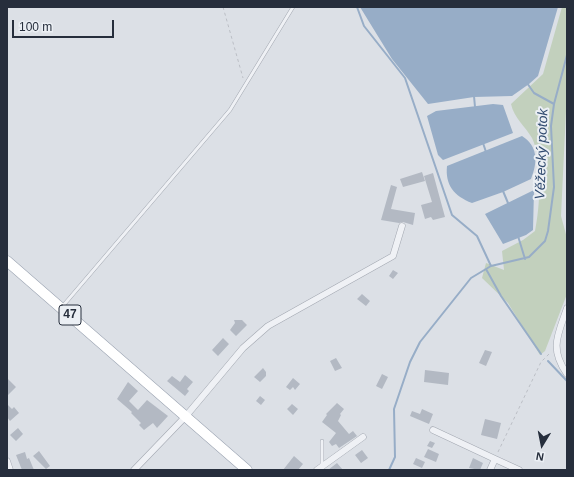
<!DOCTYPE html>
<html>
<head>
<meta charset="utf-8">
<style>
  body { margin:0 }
  #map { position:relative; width:574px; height:477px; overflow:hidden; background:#dce0e6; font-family:Helvetica,sans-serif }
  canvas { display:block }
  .frame { position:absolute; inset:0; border:8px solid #262e3c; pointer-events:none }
  .north { position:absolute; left:522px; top:425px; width:40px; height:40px; -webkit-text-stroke:3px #ebeff4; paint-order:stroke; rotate:190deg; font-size:11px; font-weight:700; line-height:16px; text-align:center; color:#262e3c }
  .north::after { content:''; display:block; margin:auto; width:14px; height:18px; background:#262e3c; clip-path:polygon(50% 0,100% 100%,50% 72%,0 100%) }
  .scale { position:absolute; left:12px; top:20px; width:102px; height:18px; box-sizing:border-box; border:2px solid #262e3c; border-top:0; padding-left:5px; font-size:12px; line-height:14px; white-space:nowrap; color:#262e3c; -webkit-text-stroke:3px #ebeff4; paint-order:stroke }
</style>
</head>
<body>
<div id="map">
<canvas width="574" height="477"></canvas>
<div class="frame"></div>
<div class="north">N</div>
<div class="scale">100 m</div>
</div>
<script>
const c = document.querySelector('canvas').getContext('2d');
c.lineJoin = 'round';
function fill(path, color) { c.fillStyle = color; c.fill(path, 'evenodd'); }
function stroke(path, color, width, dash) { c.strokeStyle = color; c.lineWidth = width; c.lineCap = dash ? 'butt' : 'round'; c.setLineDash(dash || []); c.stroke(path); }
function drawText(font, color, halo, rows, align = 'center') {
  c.font = font + ' Helvetica,sans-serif'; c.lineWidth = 4; c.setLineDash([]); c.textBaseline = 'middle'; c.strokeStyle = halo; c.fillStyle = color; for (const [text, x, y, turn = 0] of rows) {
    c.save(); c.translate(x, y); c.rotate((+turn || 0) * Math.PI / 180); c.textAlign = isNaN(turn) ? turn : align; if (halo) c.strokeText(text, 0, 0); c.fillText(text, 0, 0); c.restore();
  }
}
const green = new Path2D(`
  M562 7H567V90L561 216 567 238V294L545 351 540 355 508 303 482 278 486 263 504 270 502 251 523 240 535 231C540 207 543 160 532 138 525 126 514 118 511 104L543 74Z`);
const water = new Path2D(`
  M360 7H558L538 76 529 84 512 96 474 97 428 104 392 59Z
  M493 104 503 105 513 133 443 160 438 155 427 116 436 111Z
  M522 136C538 146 538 162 531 179L503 192 472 203C454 196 445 185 447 166Z
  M534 190 533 230 526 235 503 244 485 214Z`);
const stream = new Path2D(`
  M357 7 364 26 405 78 452 215 477 236 491 266
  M527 83 534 93 554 104
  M474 96 475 107
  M483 143 486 152
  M503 191 508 203
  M518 236 525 259
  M486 269 501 296 541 354
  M548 361 567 381
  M389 470 395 457 394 409 410 362 420 342 471 278 491 266 529 257 545 241 548 231 554 187 551 126 554 104 567 55`);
const building = new Path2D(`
  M422 172 425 181 403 187 400 179Z
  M433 173 445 217 433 220 431 217 425 219 421 205 432 202 424 176Z
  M391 185 397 187 391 209 415 213 413 225 403 222 399 223 381 220Z
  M393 270 398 273 393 279 389 276Z
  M362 294 370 301 366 306 357 299Z
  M234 320H242L247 325 236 336 230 330 235 323Z
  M223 338 229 344 218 356 212 350Z
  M485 350 492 352 486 366 479 363Z
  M336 358 342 368 335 371 330 361Z
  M263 368 266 372V376L260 382 254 377Z
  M425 370 449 373 448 385 424 382Z
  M382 374 388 377 382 389 376 386Z
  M185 375 193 382 187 389 189 391 185 396 167 381 172 376 180 382Z
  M7 378 16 387 7 396Z
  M293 378 300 384 295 390 293 387 290 390 286 387Z
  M128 382 138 391 129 401 138 410 147 400 168 416 157 428 153 423 144 430 139 425 141 423 131 413 132 412 117 399Z
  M260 396 265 400 261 405 256 401Z
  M337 403 344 409 340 414 341 415 338 421 349 434 353 431 357 436 339 448 336 444 332 446 329 442 336 433 322 422 327 415 326 414Z
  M7 404 12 409 14 407 19 413 10 421 7 417Z
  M292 404 298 409 293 415 287 409Z
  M422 409 433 414 429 424 410 416 412 411 420 414Z
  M485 419 501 423 497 439 481 435Z
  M18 428 23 434 16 441 10 435Z
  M430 441 435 443 432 448 427 446Z
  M428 449 439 454 436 462 424 457Z
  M362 450 368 458 361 463 355 455Z
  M39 451 50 466 46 469 33 456Z
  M25 452 27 459 29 458 34 470H22L16 455Z
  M294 456 303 464 298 470H283Z
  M416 458 425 462 422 468 413 464Z
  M473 458 483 463 480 470 469 468Z
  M337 463 343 470H328Z`);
const path = new Path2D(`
  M223 7 243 78
  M498 452 541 362 551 352`);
const service = new Path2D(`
  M62 307 230 110 293 7
  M322 441V466`);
const minor = new Path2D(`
  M567 308C558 335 549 348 567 374
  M433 430 495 459
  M7 461 10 470
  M134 470 186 416 243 348 268 326 393 256 402 226
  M317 470 363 437
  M490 470 495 459 519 470`);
const primary = new Path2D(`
  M7 261 247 470`);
const shields = [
  [70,315,22]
];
const shieldNames = [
  ["47",70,315]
];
const waterNames = [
  ["Věžecký potok",542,154,-88]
];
fill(green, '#c2d0bd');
fill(water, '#97adc7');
stroke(stream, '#97adc7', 2);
fill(building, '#b3b9c3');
stroke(service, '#a2a7b0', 4);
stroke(minor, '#a2a7b0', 7);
stroke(primary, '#9ca4b2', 11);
stroke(path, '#bbbec5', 1, [3, 3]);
stroke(service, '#eff1f5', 3);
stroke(minor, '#eff1f5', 6);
stroke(primary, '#fff', 10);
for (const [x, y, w] of shields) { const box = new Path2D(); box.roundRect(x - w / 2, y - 10, w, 20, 3); c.fillStyle = '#ebeff4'; c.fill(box); stroke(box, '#262e3c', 1); }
drawText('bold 12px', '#262e3c', null, shieldNames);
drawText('italic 14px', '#314b70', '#ebeff4', waterNames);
</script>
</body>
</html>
